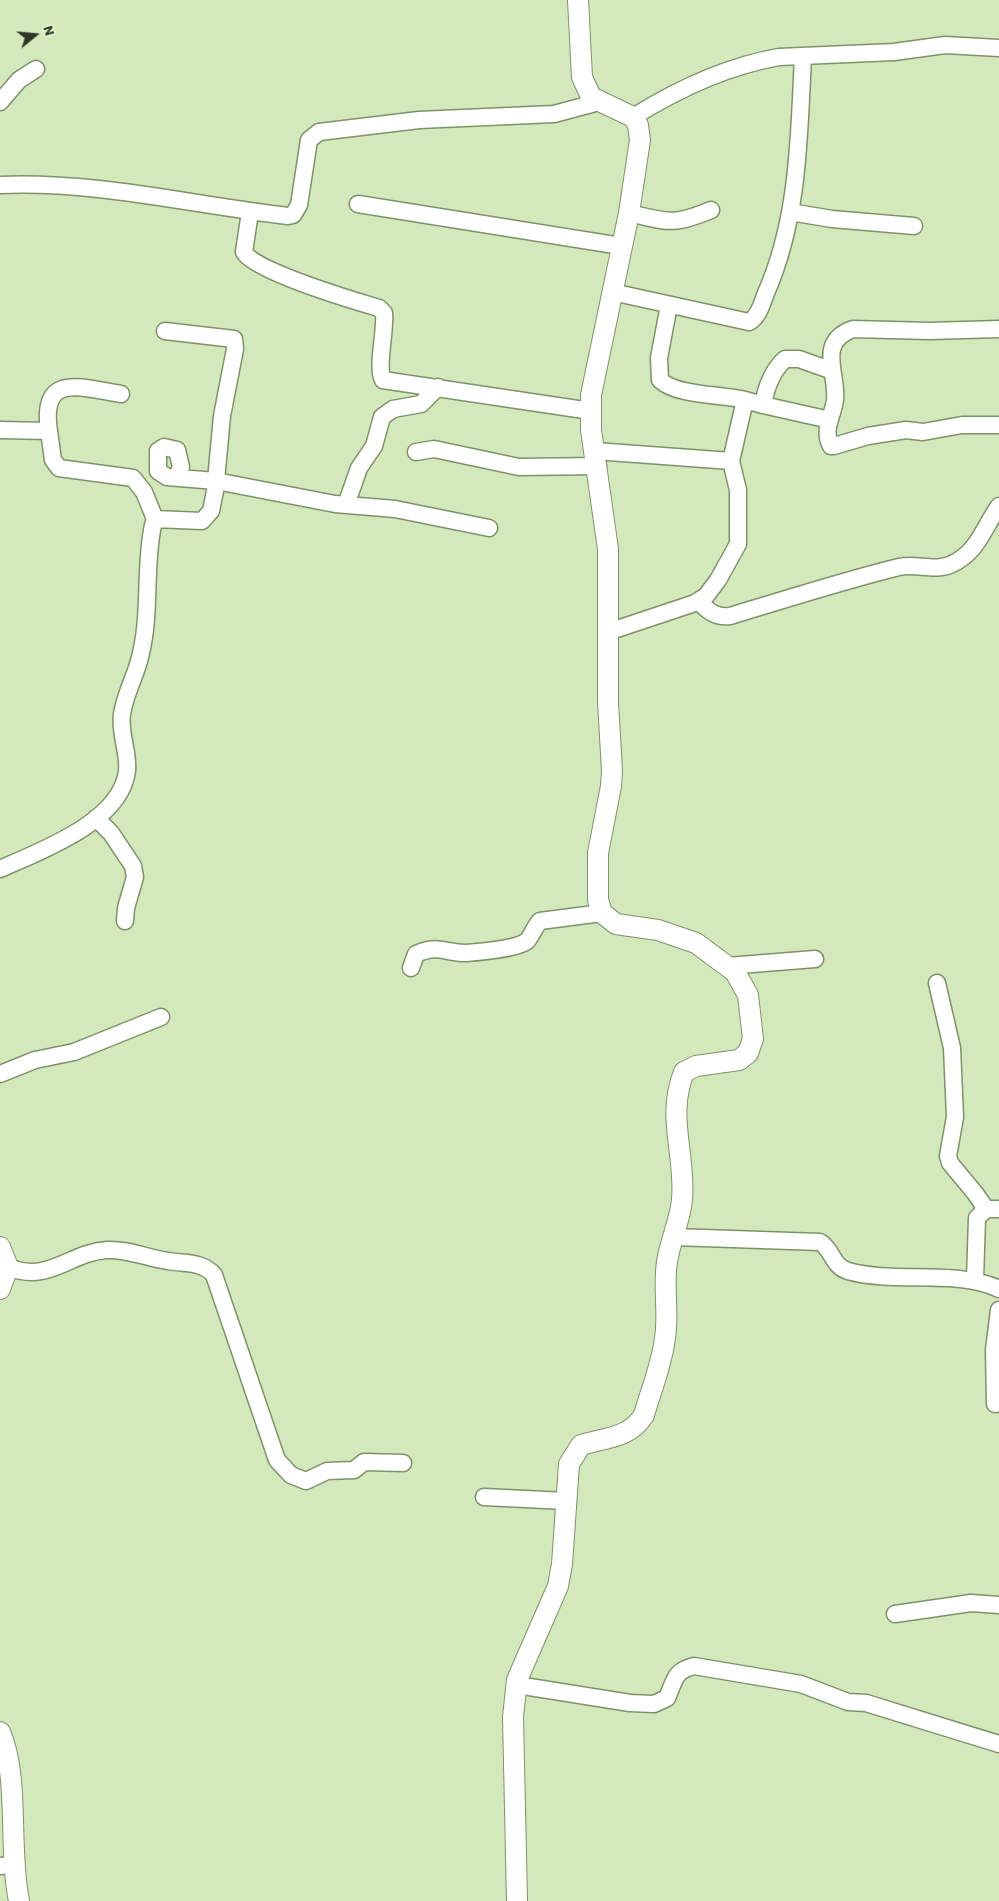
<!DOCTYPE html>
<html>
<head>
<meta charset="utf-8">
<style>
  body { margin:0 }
  #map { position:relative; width:999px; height:1901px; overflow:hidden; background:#d3e9bc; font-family:Barlow,sans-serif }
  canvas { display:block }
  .north { position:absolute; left:10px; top:10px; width:50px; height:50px; -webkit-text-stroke:4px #e0f7c9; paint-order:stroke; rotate:73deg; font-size:14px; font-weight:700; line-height:20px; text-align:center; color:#2e3725 }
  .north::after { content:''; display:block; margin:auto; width:18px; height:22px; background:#2e3725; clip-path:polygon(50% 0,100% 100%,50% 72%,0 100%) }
</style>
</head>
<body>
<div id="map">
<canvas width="999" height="1901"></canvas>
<div class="north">N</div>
</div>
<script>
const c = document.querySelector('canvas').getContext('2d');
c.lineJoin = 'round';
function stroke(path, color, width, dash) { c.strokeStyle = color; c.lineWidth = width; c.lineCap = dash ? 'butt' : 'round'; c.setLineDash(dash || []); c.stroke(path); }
const minor = new Path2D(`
  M0 102 19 80 36 69
  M633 117C678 89 727 66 779 57L894 52 945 45 999 48
  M0 185C97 181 192 205 288 216L293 215 299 205 309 140 319 132 419 120 554 114 599 102
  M358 204 621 246
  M250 212 244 252C254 271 355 301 379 308L384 313C386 331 376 367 383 380L591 411
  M790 212 832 219 914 226
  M629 213C669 222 672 226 711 210
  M612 292 749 322C759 317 762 303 766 293 799 218 799 136 803 56
  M669 305 659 358 660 380C677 396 720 394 745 400
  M999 329 929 331 853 329C816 342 838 374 835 400 833 416 822 430 831 446H834L868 436 906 430 923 432 962 425H999
  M763 405 830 420
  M0 430 49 431 53 460 59 468 133 478 144 492 155 519
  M49 431C40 371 82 388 121 394
  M595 451 731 461
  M416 452 434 449 519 467 598 466
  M177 477 181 467 177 450 164 447 158 451V471L167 477 216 481 335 504 395 509 489 528
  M346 505 359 468 374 446 382 417 393 409 421 404 438 387
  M698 601C708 611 716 618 730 616 787 599 842 581 899 567 916 563 936 572 952 564 978 552 984 527 999 506
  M608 632 695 603 706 596 718 580 738 544V490L731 461 745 400 763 405C766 387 772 371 785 359H799L830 370
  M96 818 111 833 133 866 135 877 126 908 125 921
  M0 869C40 851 121 822 127 771 129 752 119 733 122 714 125 693 137 674 141 653 151 611 144 567 153 525L155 519 202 521 211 511 215 491 222 416 235 349 234 339 165 331
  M727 966 815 959
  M411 968 416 954C439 944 444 953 466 953 479 952 517 949 527 941 531 937 535 926 540 921L602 913
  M937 983 952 1048 955 1117 948 1156 950 1163 975 1193 986 1209
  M0 1074 35 1060 74 1052 161 1017
  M674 1237 820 1242C833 1250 832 1266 848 1271 894 1284 959 1269 999 1289
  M8 1267C49 1284 70 1252 107 1250 128 1249 147 1258 168 1261 185 1264 202 1261 214 1275L277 1460 291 1475 306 1481 327 1471 354 1470 364 1462 403 1463
  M975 1280 977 1218 986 1209H999
  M995 1404 994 1350 999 1310
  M484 1497 566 1501
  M895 1614 971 1603 999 1605
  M517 1685 630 1703 654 1704 667 1698C675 1680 674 1671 694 1666L801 1684 848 1702 866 1703 999 1744
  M0 1866 13 1865`);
const tertiary = new Path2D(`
  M0 1247 8 1267 0 1289
  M0 1732C20 1778 8 1848 19 1901
  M517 1901 513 1717 517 1680 558 1586 562 1564 569 1464 581 1445C606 1437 629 1439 644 1415 651 1390 662 1364 665 1338 669 1313 663 1287 667 1262 670 1241 680 1221 682 1200 686 1154 666 1117 684 1072L696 1066 739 1060 748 1053 753 1039 748 995 735 972 696 943 658 930 616 924 602 913 598 900V853L611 786 612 771 608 702V549L591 430V395L629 213 640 140 638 125 633 117 591 97 582 77 578 0`);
stroke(minor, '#7e9268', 19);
stroke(tertiary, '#7e9268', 22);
stroke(minor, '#fff', 16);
stroke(tertiary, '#fff', 20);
</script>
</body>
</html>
